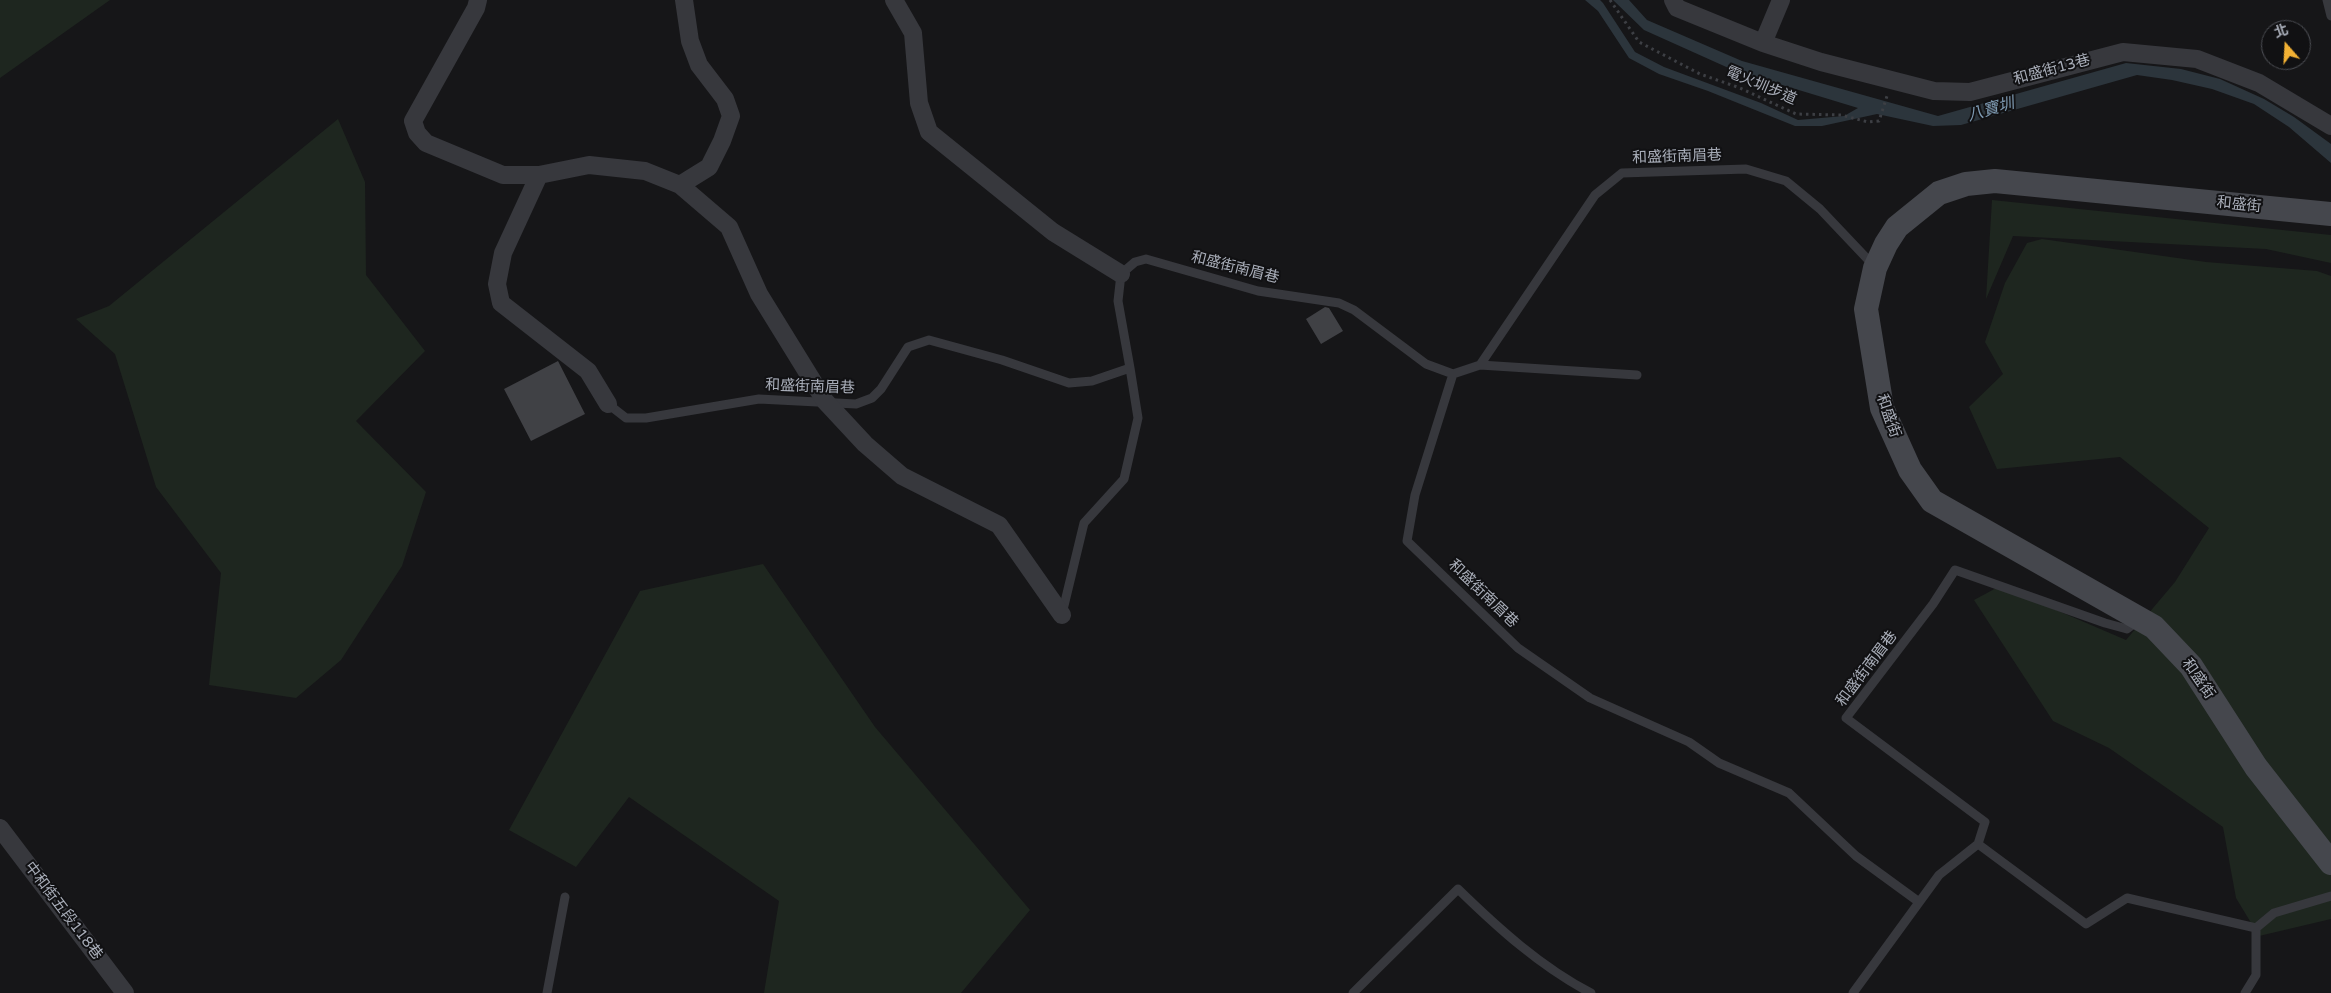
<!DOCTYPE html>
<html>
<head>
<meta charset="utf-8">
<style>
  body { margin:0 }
  #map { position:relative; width:2331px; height:993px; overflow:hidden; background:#161618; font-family:"Varela Round","Noto Sans TC",sans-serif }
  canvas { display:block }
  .north { position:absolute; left:2261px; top:20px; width:50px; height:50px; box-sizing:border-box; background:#111113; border:1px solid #4d4f55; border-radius:50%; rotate:341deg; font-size:14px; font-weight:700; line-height:20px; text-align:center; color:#a8adb8 }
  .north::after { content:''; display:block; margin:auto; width:18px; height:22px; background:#f2b134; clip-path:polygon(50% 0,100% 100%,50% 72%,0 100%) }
</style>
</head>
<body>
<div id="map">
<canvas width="2331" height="993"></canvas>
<div class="north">北</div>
</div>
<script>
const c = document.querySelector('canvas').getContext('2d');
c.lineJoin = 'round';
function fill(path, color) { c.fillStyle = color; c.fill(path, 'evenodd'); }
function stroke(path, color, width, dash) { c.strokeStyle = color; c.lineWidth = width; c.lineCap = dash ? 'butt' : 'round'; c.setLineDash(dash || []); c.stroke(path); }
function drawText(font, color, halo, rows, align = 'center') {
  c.font = font + ' "Varela Round","Noto Sans TC",sans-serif'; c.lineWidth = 4; c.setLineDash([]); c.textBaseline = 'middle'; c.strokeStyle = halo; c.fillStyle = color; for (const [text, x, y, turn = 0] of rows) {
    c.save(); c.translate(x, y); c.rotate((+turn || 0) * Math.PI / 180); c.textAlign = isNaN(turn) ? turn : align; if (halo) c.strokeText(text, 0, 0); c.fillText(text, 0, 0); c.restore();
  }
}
const green = new Path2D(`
  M0 0H110L0 78Z
  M338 119 365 182 366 275 425 351 356 421 426 492 402 566 341 660 296 698 209 685 221 573 156 487 115 354 76 319 109 306Z
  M1992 200 2331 235V263L2266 249 2013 236 1986 299Z
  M2042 239 2206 262 2317 271 2331 276V919L2259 936 2236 898 2223 827 2109 748 2053 721 1974 600 2000 586 2126 640 2175 582 2209 528 2120 457 1997 469 1969 407 2003 374 1985 342 2005 283 2027 243Z
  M763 564 875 727 1030 910 961 993H764L779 901 629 797 576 867 509 830 640 591Z`);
const water = new Path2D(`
  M1585 0H1600L1603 3 1635 52 1664 67 1761 103 1798 120 1844 116 1858 108 1733 70 1644 30 1613 0H1629L1647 20 1742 61 1938 116 2126 63 2181 69 2220 79 2264 99 2294 117 2331 144V163L2289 127 2254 104 2212 89 2172 80 2137 75 1961 125 1933 126 1877 114 1822 126H1795L1708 91 1659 74 1629 58 1598 11Z`);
const building = new Path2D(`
  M1325 307 1329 308 1343 331 1321 344 1306 319Z
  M558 361 585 414 531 441 504 389Z`);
const path = new Path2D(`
  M1610 0 1639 42 1700 74 1740 88 1796 114 1841 115 1868 122 1879 121 1887 96`);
const lane = new Path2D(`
  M2327 0 2331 16
  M1480 365 1637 375
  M1453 374 1415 495 1407 541 1518 648 1590 698 1689 742 1719 763 1789 793 1856 856 1919 902
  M608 404 626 418H646L759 399 856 404 872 398 881 389 908 347 929 340 1002 360 1069 383 1092 381 1130 368 1118 301 1121 274 1135 262 1146 259 1258 291 1339 303 1354 310 1426 364 1453 374 1480 365 1595 195 1622 173 1746 169 1786 181 1820 209 1874 266
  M1062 614 1084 523 1124 479 1138 418 1130 368
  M1978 844 2086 924 2127 898 2256 928
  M547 993 565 897
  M1353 993 1458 889C1498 928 1541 967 1591 993
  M1853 993 1939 875 1978 844 1985 822 1846 718 1933 604 1955 570 2105 623 2127 629 2139 620
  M2245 993 2256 975V928L2274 913 2331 896`);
const street = new Path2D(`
  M478 0 476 8 413 121 417 133 426 143 503 175H539L589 165 645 171 680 185 729 227 759 294 825 401 865 444 902 476 999 525 1062 615
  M894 0 913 33 919 103 929 132 1053 232 1121 274
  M1673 0 1677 8 1763 43 1821 62 1934 91 1970 92 2123 52 2197 59 2259 83 2331 126
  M1763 43 1781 0
  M539 175 503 253 497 284 501 303 588 371 608 404
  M680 185 709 167 722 141 731 116 725 99 699 65 690 41 684 0
  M0 828 125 993`);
const secondary = new Path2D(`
  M2331 214 1995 181 1966 184 1939 193 1897 227 1886 244 1875 268 1866 309 1882 408 1910 470 1932 501 2154 627 2191 666 2256 767 2331 863`);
const streetNames = [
  ["和盛街13巷",2052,70,-15],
  ["電火圳步道",1761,86,23],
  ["和盛街南眉巷",1677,157,-2],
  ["和盛街",2239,205,6],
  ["和盛街南眉巷",1235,268,14],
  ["和盛街南眉巷",810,387,2],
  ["和盛街",1888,416,71],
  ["和盛街南眉巷",1483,594,44],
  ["和盛街南眉巷",1867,669,-53],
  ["和盛街",2198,679,55],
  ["中和街五段118巷",63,911,53]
];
const waterNames = [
  ["八寶圳",1991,110,-16]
];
fill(green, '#1e261f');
fill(water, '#2c353c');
fill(building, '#404145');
stroke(path, '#3d3f44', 3, [2.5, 4]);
stroke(lane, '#37383d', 9);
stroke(street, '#37383d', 18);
stroke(secondary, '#45474d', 24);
drawText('15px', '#a8adb8', '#111113', streetNames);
drawText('italic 16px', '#7f9bb3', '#111113', waterNames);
</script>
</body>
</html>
